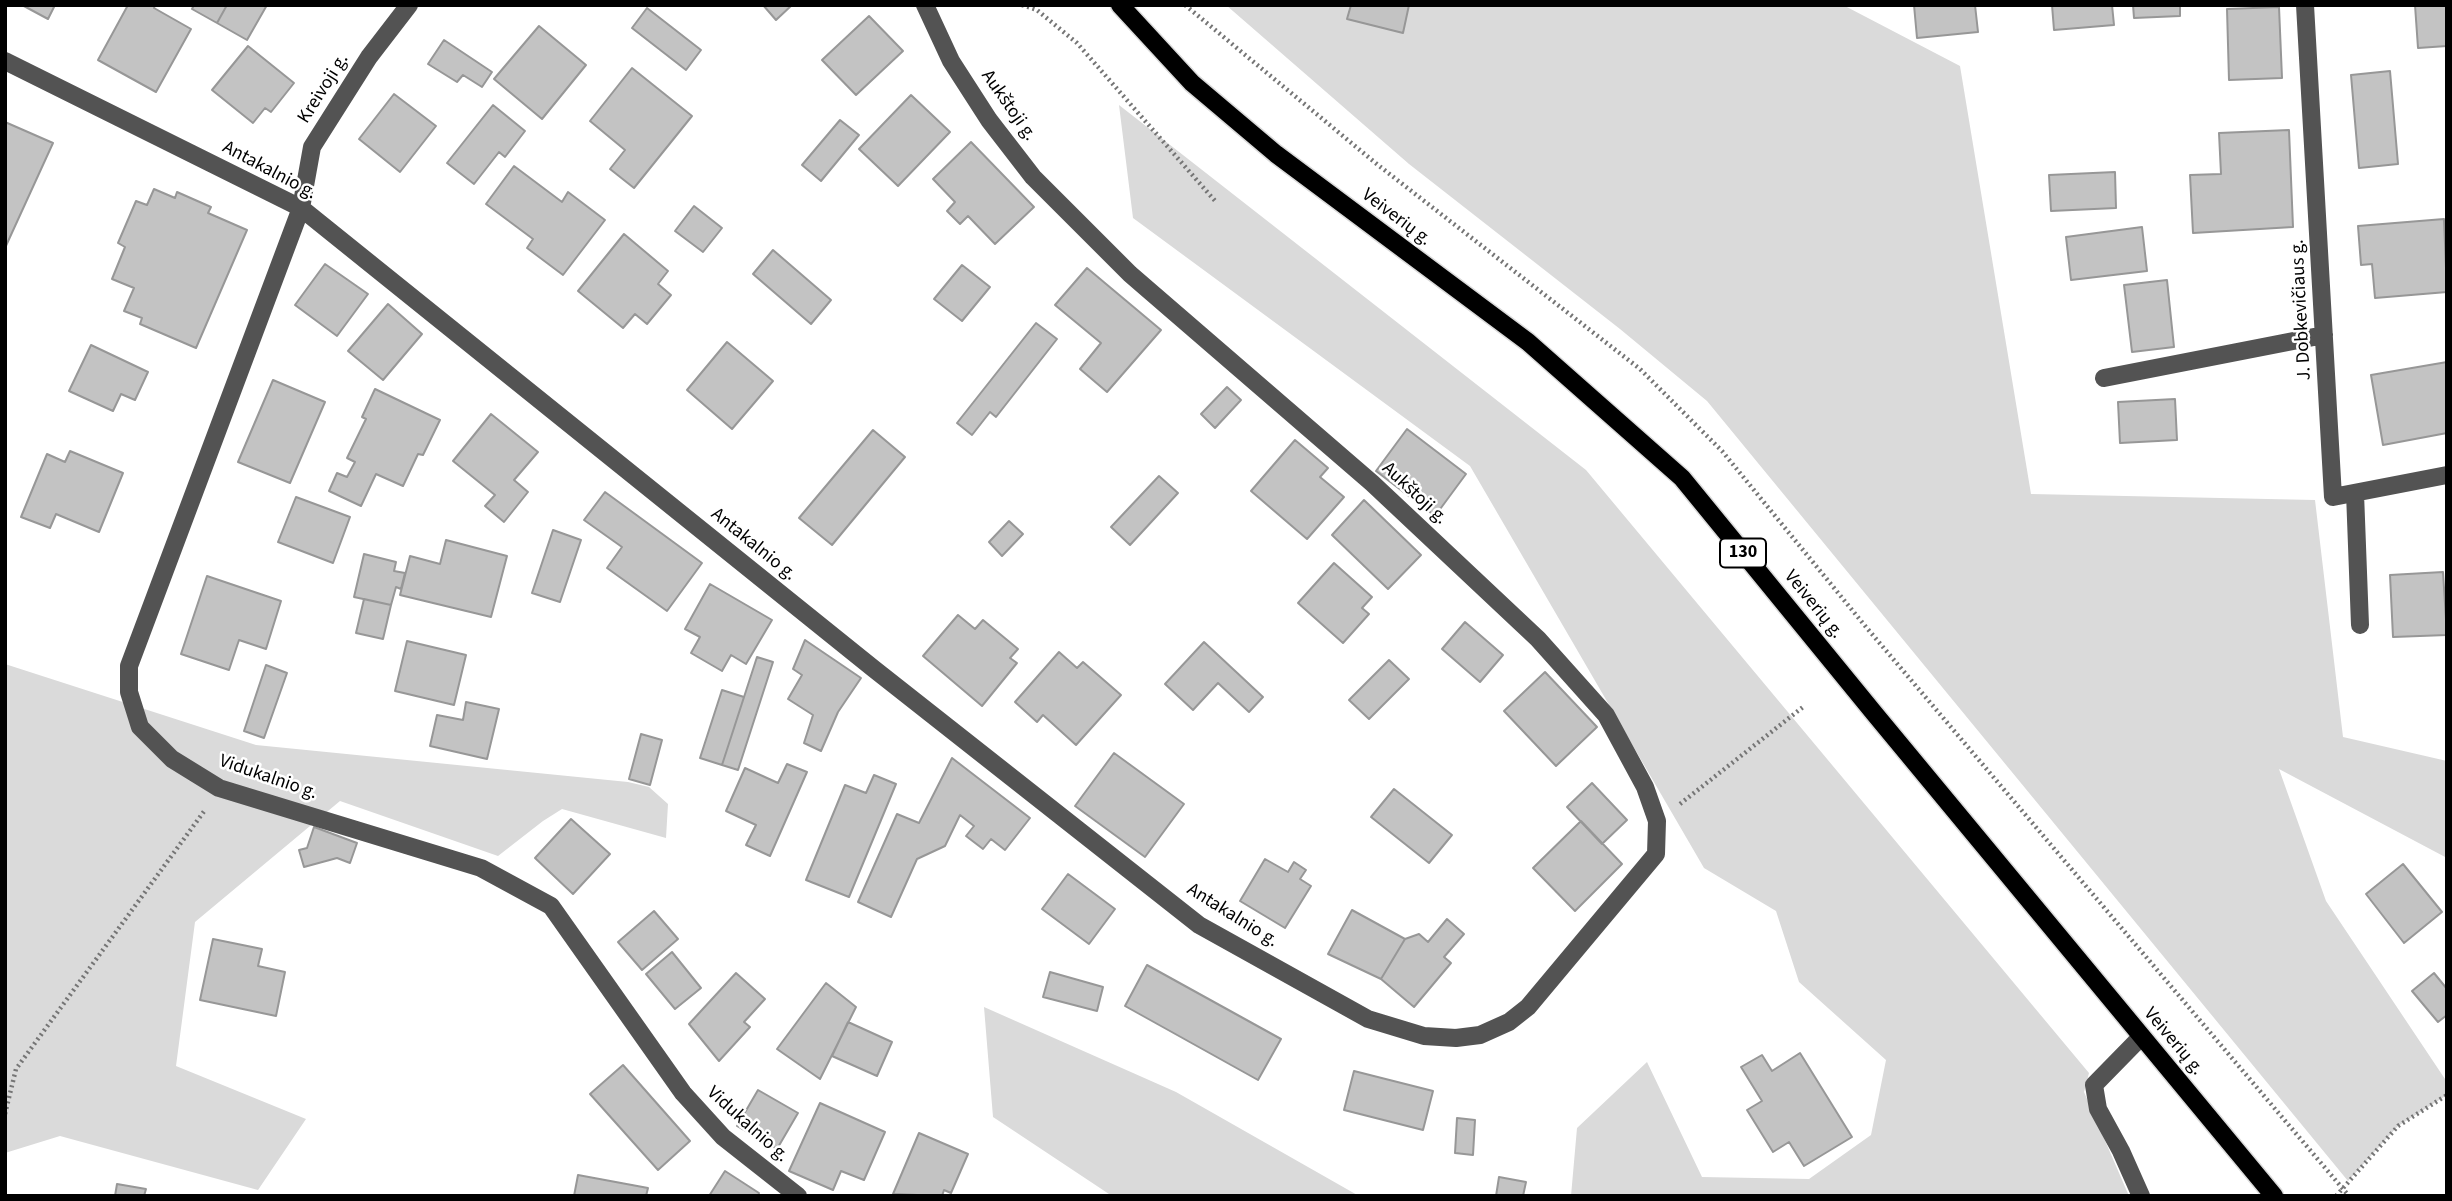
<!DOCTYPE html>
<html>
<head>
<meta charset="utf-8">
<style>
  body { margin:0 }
  #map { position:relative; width:2452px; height:1201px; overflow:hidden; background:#fff; font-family:"Source Sans 3",sans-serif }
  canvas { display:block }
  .frame { position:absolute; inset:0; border:7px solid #000; pointer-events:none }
</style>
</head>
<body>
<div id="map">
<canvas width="2452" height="1201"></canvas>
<div class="frame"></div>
</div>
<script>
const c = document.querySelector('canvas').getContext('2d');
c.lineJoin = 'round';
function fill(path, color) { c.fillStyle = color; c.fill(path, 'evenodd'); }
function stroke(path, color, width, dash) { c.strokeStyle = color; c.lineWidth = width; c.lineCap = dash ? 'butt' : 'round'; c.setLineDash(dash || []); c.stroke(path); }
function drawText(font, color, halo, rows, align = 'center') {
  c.font = font + ' "Source Sans 3",sans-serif'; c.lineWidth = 5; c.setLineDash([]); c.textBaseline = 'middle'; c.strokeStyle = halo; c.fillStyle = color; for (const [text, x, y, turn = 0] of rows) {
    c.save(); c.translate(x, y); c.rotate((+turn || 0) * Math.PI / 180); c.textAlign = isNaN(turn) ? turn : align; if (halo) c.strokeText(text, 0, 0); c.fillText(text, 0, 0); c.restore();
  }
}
const green = new Path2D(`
  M1226 5H1843L1960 66 2031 494 2315 500 2343 737 2447 761V858L2279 769 2326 901 2447 1082V1095L2398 1126 2348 1181 1707 401 1620 329 1409 164Z
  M1119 105 1586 470 2089 1073 2084 1092 2129 1196H1571L1577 1128 1647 1062 1702 1177 1809 1179 1871 1135 1886 1060 1799 982 1776 911 1704 868 1470 466 1133 218Z
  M5 664 256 745 628 782 649 787 668 804 666 838 562 809 543 821 498 856 340 801 195 922 176 1066 306 1119 258 1190 60 1136 5 1153Z
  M984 1007 1176 1092 1359 1196H1112L993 1117Z`);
const building = new Path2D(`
  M22 5H55L48 19Z
  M128 5H155L154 8 191 29 156 92 98 60Z
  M194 5H227L217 23 192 9Z
  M227 5H267L247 40 217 23Z
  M763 5H792L776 20Z
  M1351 5H1409L1403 33 1347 19Z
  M1914 5H1975L1978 32 1917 38Z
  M2052 5H2112L2114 25 2054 30Z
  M2133 5H2180V16L2134 18Z
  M2415 5H2447V46L2418 48Z
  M2279 7 2282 78 2229 80 2227 9Z
  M647 8 701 50 686 70 632 28Z
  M869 16 903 51 856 95 822 60Z
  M539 26 586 65 542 119 494 79Z
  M444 40 492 72 482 87 463 75 457 82 428 64Z
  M248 46 294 83 271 112 265 108 253 123 212 90Z
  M632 68 692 116 634 188 610 169 625 150 590 121Z
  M2390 71 2398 164 2359 168 2351 75Z
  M394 94 436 126 400 172 359 139Z
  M911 95 950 132 898 186 859 149Z
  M493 105 525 131 505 157 499 152 474 184 447 163Z
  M840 120 859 135 821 181 802 165Z
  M5 122 53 143 5 248Z
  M2289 130 2293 227 2193 233 2190 175 2221 174 2219 133Z
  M971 142 1034 207 995 244 968 216 960 224 947 211 955 202 933 179Z
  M514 166 562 202 568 192 605 220 563 275 527 248 533 239 486 204Z
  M2115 172 2116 208 2051 211 2049 175Z
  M154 189 175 198 177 192 211 207 208 213 247 230 196 348 140 324 142 318 124 311 134 288 112 279 125 247 118 243 136 201 147 205Z
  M694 206 722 228 703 252 675 231Z
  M2444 219 2447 292 2375 298 2372 264 2361 265 2358 226Z
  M2142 227 2147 271 2071 280 2066 237Z
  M624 234 668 271 658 284 671 295 647 324 635 314 623 328 578 291Z
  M773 250 831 300 811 324 753 274Z
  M325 264 368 294 337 336 295 305Z
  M962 265 990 287 962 321 934 299Z
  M1087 268 1161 330 1107 392 1080 369 1101 343 1055 305Z
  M2167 280 2174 347 2132 352 2124 285Z
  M388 304 422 334 383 380 348 351Z
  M1036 323 1057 339 996 417 990 412 972 435 957 423Z
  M727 342 773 381 732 429 687 390Z
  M91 345 148 372 135 400 121 394 113 411 69 391Z
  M2447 362V433L2383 445 2371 375Z
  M273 380 325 402 290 483 238 462Z
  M1227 387 1241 400 1215 428 1201 414Z
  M375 389 440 420 423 455 418 454 403 486 376 474 361 506 329 491 337 473 347 477 355 462 347 458 366 419 362 417Z
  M2175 399 2177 440 2120 443 2118 402Z
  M491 414 538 452 514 480 528 492 504 522 485 506 495 495 453 461Z
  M1407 429 1466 474 1435 516 1376 471Z
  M873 430 905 457 832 545 799 518Z
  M1295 440 1328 468 1320 477 1344 497 1307 539 1251 491Z
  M70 451 123 473 99 532 56 514 50 528 21 517 47 454 65 462Z
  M1159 476 1178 493 1130 545 1111 527Z
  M605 492 702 563 667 611 607 568 622 547 584 520Z
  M296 497 350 517 333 563 278 542Z
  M1364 500 1421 555 1388 589 1332 535Z
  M1009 521 1023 534 1002 556 989 542Z
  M553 530 581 540 560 602 532 593Z
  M446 540 507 556 491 617 400 595 410 556 440 564Z
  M364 554 396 562 394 571 405 573 401 589 396 587 391 605 354 597Z
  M1334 563 1372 597 1362 608 1369 614 1343 643 1298 603Z
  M2443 572 2447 635 2393 637 2390 575Z
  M207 576 281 601 266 649 239 640 229 670 181 654Z
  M710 584 772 620 746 664 731 655 722 671 691 653 700 637 685 629Z
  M364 599 391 605 383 639 356 633Z
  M958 615 975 629 983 620 1018 649 1010 658 1017 663 982 706 923 656Z
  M1465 622 1503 655 1480 682 1442 649Z
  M805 640 861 678 838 712 821 751 804 743 813 715 788 699 802 675 793 669Z
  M407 641 466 655 454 705 395 691Z
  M1204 642 1263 697 1249 712 1218 683 1193 710 1165 684Z
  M1059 652 1077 668 1083 662 1121 695 1076 745 1043 715 1037 722 1015 702Z
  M757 657 773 662 738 770 722 765Z
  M1389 660 1409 679 1369 719 1349 700Z
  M266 665 287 673 264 738 244 731Z
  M1545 672 1597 727 1556 766 1504 711Z
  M722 690 744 697 722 765 700 758Z
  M466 702 499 709 487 759 430 746 437 715 463 720Z
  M641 734 662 740 650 785 629 779Z
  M1114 753 1184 804 1145 857 1075 806Z
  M952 758 1030 818 1005 850 991 839 983 849 966 836 974 826 960 815 945 846 917 859 891 917 858 902 897 814 919 823Z
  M787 764 807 772 770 856 746 845 756 825 726 811 745 768 778 783Z
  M874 775 896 784 849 897 806 880 845 785 866 793Z
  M1592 783 1627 820 1602 844 1567 807Z
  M1394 789 1452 835 1429 863 1371 817Z
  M571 819 610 854 573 894 535 858Z
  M1581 821 1622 864 1575 911 1533 868Z
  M314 827 357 843 350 863 337 858 304 867 299 850 307 848Z
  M1265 859 1288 872 1294 862 1306 870 1300 879 1311 886 1285 928 1240 901Z
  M2403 864 2442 912 2404 943 2366 894Z
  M1068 874 1115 909 1089 944 1042 909Z
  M1352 910 1405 939 1381 979 1328 954Z
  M654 911 678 939 642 970 618 942Z
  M1447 919 1464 934 1444 957 1451 963 1414 1007 1381 979 1405 939 1419 934 1428 942Z
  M213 939 262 949 258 966 285 972 276 1016 200 1000Z
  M672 952 701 988 675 1009 646 974Z
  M1147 965 1281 1039 1258 1080 1125 1006Z
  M1050 972 1103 987 1097 1011 1043 997Z
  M736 973 765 999 744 1022 750 1027 719 1061 689 1024Z
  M2434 973 2447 989V1015L2438 1022 2412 991Z
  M826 983 856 1007 820 1079 777 1049Z
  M848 1022 892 1042 877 1076 832 1056Z
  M1800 1053 1852 1137 1804 1166 1789 1142 1773 1152 1747 1110 1762 1101 1741 1067 1762 1055 1772 1071Z
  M623 1065 690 1141 658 1170 590 1094Z
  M1354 1071 1433 1091 1423 1130 1344 1110Z
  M758 1090 798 1113 777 1149 737 1126Z
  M820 1103 885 1132 864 1180 841 1171 833 1190 789 1171Z
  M1457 1118 1475 1120 1473 1155 1455 1153Z
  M919 1133 968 1154 951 1193 944 1190 942 1196 893 1194Z
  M725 1171 759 1193 758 1196H709Z
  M578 1175 648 1188 646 1196H574Z
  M1499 1177 1526 1182 1523 1196H1496Z
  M117 1184 146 1189 144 1196H115Z`);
const path = new Path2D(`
  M1022 5 1037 10 1077 43 1216 202
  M1185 5 1378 165 1640 369 1722 451 1866 627 2349 1196
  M1680 804 1803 707
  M5 1114 16 1069 205 810
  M2336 1196 2398 1126 2447 1095`);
const minor = new Path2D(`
  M409 5 369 57 312 147 301 208 129 666V692L140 727 172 759 219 788 481 868 551 906 683 1093 723 1137 798 1196
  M2305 5 2333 497 2447 475
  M5 61 301 208 874 669 1199 925 1368 1019 1424 1036 1456 1038 1480 1035 1509 1022 1528 1007 1656 854 1657 821 1645 787 1606 715 1538 639 1372 483 1130 274 1033 177 989 120 951 61 925 5
  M2104 378 2324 335
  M2355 493 2360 625
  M2141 1196 2121 1151 2098 1109 2094 1085 2141 1037`);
const major = new Path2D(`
  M1120 5 1192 83 1276 154 1528 342 1682 478 1874 713 2274 1196`);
const shields = [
  [1743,553,46]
];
const shieldNames = [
  ["130",1743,553]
];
const streetNames = [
  ["Kreivoji g.",324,89,-58],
  ["Aukštoji g.",1008,106,55],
  ["Antakalnio g.",269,171,28],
  ["Veiverių g.",1396,218,37],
  ["J. Dobkevičiaus g.",2302,310,-93],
  ["Aukštoji g.",1414,494,43],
  ["Antakalnio g.",753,545,39],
  ["Veiverių g.",1813,605,51],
  ["Vidukalnio g.",268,778,19],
  ["Antakalnio g.",1232,916,32],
  ["Veiverių g.",2173,1042,50],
  ["Vidukalnio g.",747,1125,42]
];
fill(green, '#dadada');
fill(building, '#c3c3c3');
stroke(building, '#979797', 2);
stroke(major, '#dbdbdb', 21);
stroke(path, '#757575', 4.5, [2, 3.5]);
stroke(minor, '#535353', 18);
stroke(major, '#000', 18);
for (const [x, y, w] of shields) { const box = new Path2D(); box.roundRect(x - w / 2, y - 14.5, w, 29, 5); c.fillStyle = '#fff'; c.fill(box); stroke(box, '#000', 2); }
drawText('bold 18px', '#000', null, shieldNames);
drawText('19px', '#000', '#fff', streetNames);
</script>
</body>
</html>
